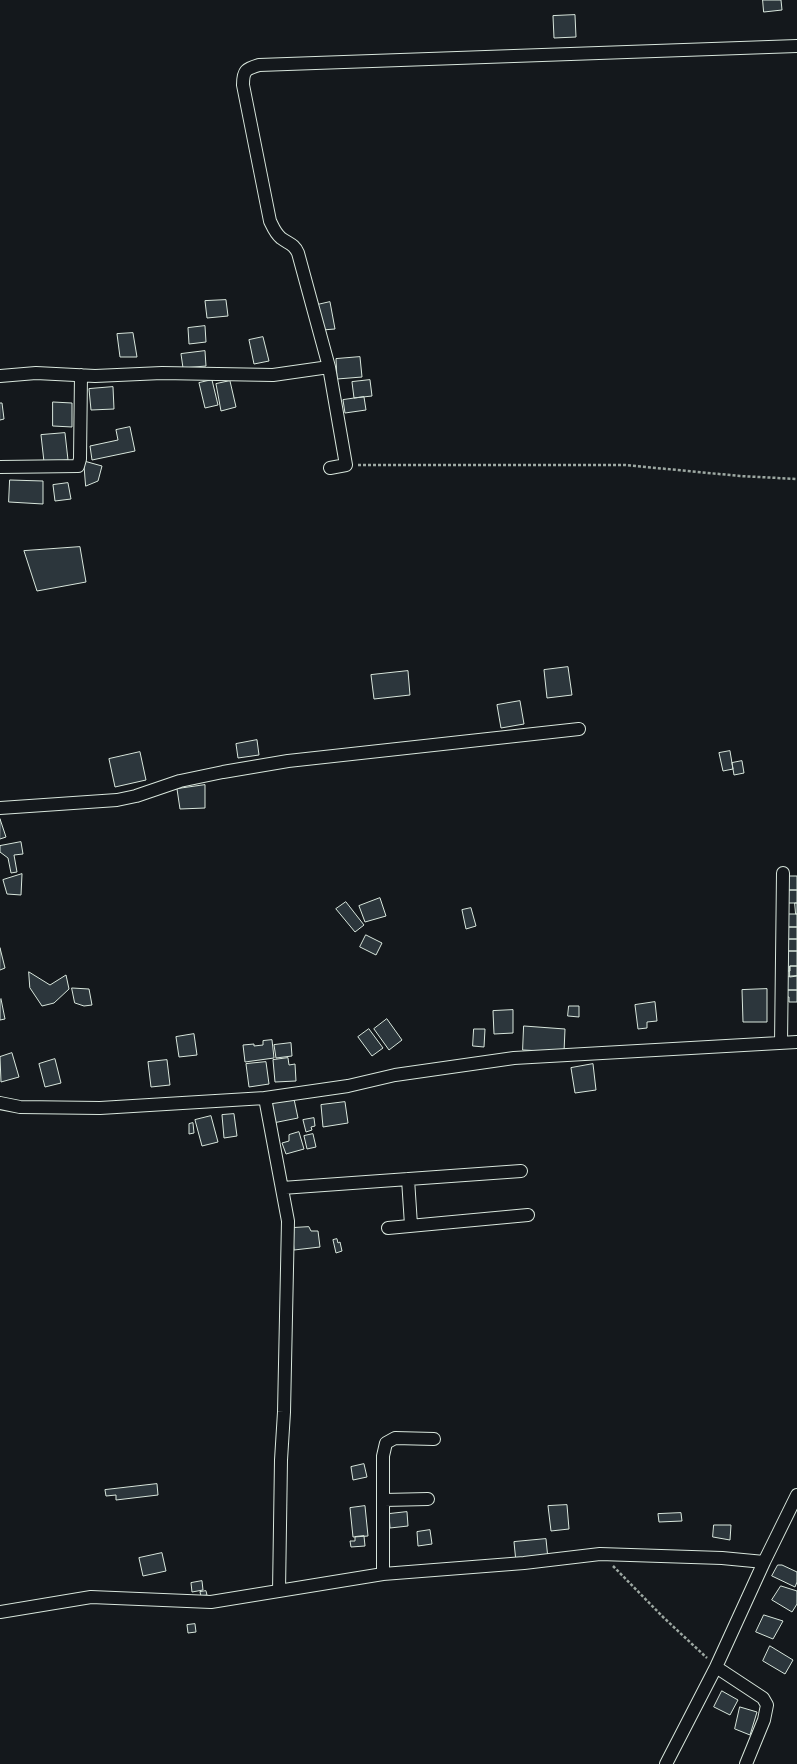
<!DOCTYPE html>
<html>
<head>
<meta charset="utf-8">
<style>
  body { margin:0 }
  canvas { display:block; background:#14181c }
</style>
</head>
<body>
<canvas width="797" height="1764"></canvas>
<script>
const c = document.querySelector('canvas').getContext('2d');
c.lineJoin = 'round';
function fill(path, color) { c.fillStyle = color; c.fill(path, 'evenodd'); }
function stroke(path, color, width, dash) { c.strokeStyle = color; c.lineWidth = width; c.lineCap = dash ? 'butt' : 'round'; c.setLineDash(dash || []); c.stroke(path); }
const building = new Path2D(`
  M763 0H781L782 10 764 12Z
  M575 15 576 37 554 38 553 16Z
  M226 300 228 316 207 318 205 301Z
  M330 302 335 329 322 330 317 305Z
  M205 326 206 342 189 344 188 328Z
  M133 333 137 357H120L117 334Z
  M263 337 269 361 254 364 249 340Z
  M205 351 206 366 183 368 181 354Z
  M360 357 362 377 337 379 336 359Z
  M212 380 218 405 205 408 199 383Z
  M370 380 372 396 354 398 352 382Z
  M230 381 236 407 221 411 216 384Z
  M113 387 114 409 91 410 89 389Z
  M364 397 366 410 345 413 343 400Z
  M53 402 72 403V427L53 426Z
  M0 403H2L4 419 0 420Z
  M130 427 135 451 92 460 90 446 118 440 116 430Z
  M65 433 68 460 44 462 41 435Z
  M84 461 102 466 98 481 86 486Z
  M10 480 43 481V504L9 502Z
  M68 483 71 499 55 501 53 485Z
  M80 547 86 582 37 591 24 551Z
  M568 667 572 695 547 698 544 670Z
  M408 671 410 695 374 699 371 675Z
  M520 701 524 724 501 728 497 705Z
  M257 740 259 755 238 758 236 744Z
  M730 751 733 769 723 771 719 753Z
  M140 752 146 780 115 787 109 759Z
  M742 761 744 773 734 775 732 763Z
  M205 785V808L180 809 177 789Z
  M0 819 6 837 0 839Z
  M21 842 23 854 14 855 17 872 11 873 8 858 0 852V846Z
  M22 874 21 895 7 894 3 880Z
  M784 876H797V890H785Z
  M785 890H797V903H785Z
  M380 898 386 916 365 922 359 906Z
  M346 902 364 925 355 932 336 909Z
  M795 903H797V914H796Z
  M471 908 476 926 466 929 462 910Z
  M784 914H797V927H784Z
  M784 927H797V939H785Z
  M366 935 382 943 376 955 360 947Z
  M785 939H797V951H785Z
  M0 948 5 968 0 970Z
  M785 951H797V966H790V971H785Z
  M790 966H797V976L790 977Z
  M29 972 50 985 66 975 69 989 54 1003 42 1006 30 988Z
  M797 976V990H783V977Z
  M72 988 89 989 92 1005 84 1006 75 1003Z
  M767 989V1022H743L742 990Z
  M783 990H797V1002H789V997H783Z
  M1 999 5 1019 0 1020V1000Z
  M655 1002 657 1021 647 1022V1028L638 1029 635 1005Z
  M569 1006H579V1017L568 1016Z
  M513 1010V1033L494 1034 493 1011Z
  M387 1019 402 1040 389 1050 374 1029Z
  M524 1026 565 1029 564 1052 523 1050Z
  M369 1029 383 1048 372 1056 358 1037Z
  M474 1029H485L484 1047 473 1046Z
  M194 1034 197 1055 179 1057 176 1037Z
  M272 1040 274 1058 245 1062 243 1045 254 1044V1046L263 1045V1041Z
  M291 1043 292 1056 276 1058 274 1045Z
  M12 1053 19 1077 1 1082 0 1057Z
  M288 1058 289 1065 295 1064 296 1081 275 1082 273 1060Z
  M55 1059 61 1083 45 1087 39 1064Z
  M167 1060 170 1085 151 1087 148 1062Z
  M266 1062 269 1084 249 1087 246 1064Z
  M593 1064 596 1090 575 1093 571 1068Z
  M294 1099 298 1118 273 1123 269 1103Z
  M345 1102 348 1123 323 1127 321 1105Z
  M234 1114 237 1136 224 1138 222 1115Z
  M211 1116 218 1142 202 1146 195 1120Z
  M314 1118 315 1126 311 1127 312 1130 306 1132 303 1120Z
  M193 1123 194 1133 189 1134V1124Z
  M299 1132 304 1149 286 1154 282 1143 289 1141V1135Z
  M313 1134 316 1147 307 1149 304 1136Z
  M309 1227 311 1231H318L320 1247 294 1250 292 1228Z
  M337 1239 338 1243 340 1242 342 1251 336 1253 333 1240Z
  M364 1464 367 1477 353 1480 351 1467Z
  M157 1484 158 1495 116 1500V1495L106 1496 105 1490Z
  M567 1505 569 1529 551 1531 548 1506Z
  M365 1506 368 1536 353 1537 350 1508Z
  M407 1512 408 1526 390 1528 389 1514Z
  M681 1513 682 1521 659 1522 658 1514Z
  M714 1525H731L730 1540 713 1537Z
  M430 1530 432 1544 418 1546 417 1532Z
  M364 1536 365 1546 351 1547 350 1541H355V1537Z
  M546 1539 548 1559 516 1562 514 1542Z
  M162 1553 166 1571 143 1576 139 1558Z
  M778 1565H782L797 1572V1582L795 1587 772 1576Z
  M202 1581 203 1590 192 1592 191 1583Z
  M781 1586 797 1591V1604L792 1612 772 1600Z
  M206 1591 207 1595 201 1596 200 1592Z
  M764 1615 783 1621 773 1639 756 1632Z
  M195 1624 196 1632 188 1633 187 1625Z
  M770 1646 793 1660 785 1674 763 1661Z
  M722 1691 738 1700 730 1715 714 1707Z
  M740 1707 757 1712 750 1735 735 1729Z`);
const path = new Path2D(`
  M358 465H625L740 476 797 479
  M613 1566 663 1617 707 1658`);
const minor = new Path2D(`
  M0 376 36 373 95 376 162 373 273 375 329 367
  M0 467 78 466 80 459 81 375
  M330 468 346 465 329 367 298 253C294 244 289 244 281 238 275 233 273 227 270 221L243 85C243 70 246 69 259 65L797 46
  M0 808 117 800 136 796 180 781 223 772 288 761 579 729
  M781 1043 783 873
  M265 1098 288 1221 284 1412 281 1460 279 1591
  M0 1103 20 1107 100 1108 265 1098 348 1086 395 1075 514 1058 797 1042
  M408 1179 411 1225
  M282 1188 521 1171
  M388 1228 528 1215
  M384 1500 428 1499
  M764 1562 797 1495
  M383 1574V1456L386 1443 395 1438 434 1439
  M0 1612 91 1597 211 1602 383 1574 524 1563 600 1554 722 1558 764 1562 716 1667 666 1764
  M716 1667 763 1698 767 1705 764 1720 746 1764`);
fill(building, '#2c363c');
stroke(building, '#d8e6dc', 1);
stroke(minor, '#d8e6dc', 14);
stroke(path, '#9da8a2', 2.5, [3, 2]);
stroke(minor, '#14181c', 12);
</script>
</body>
</html>
